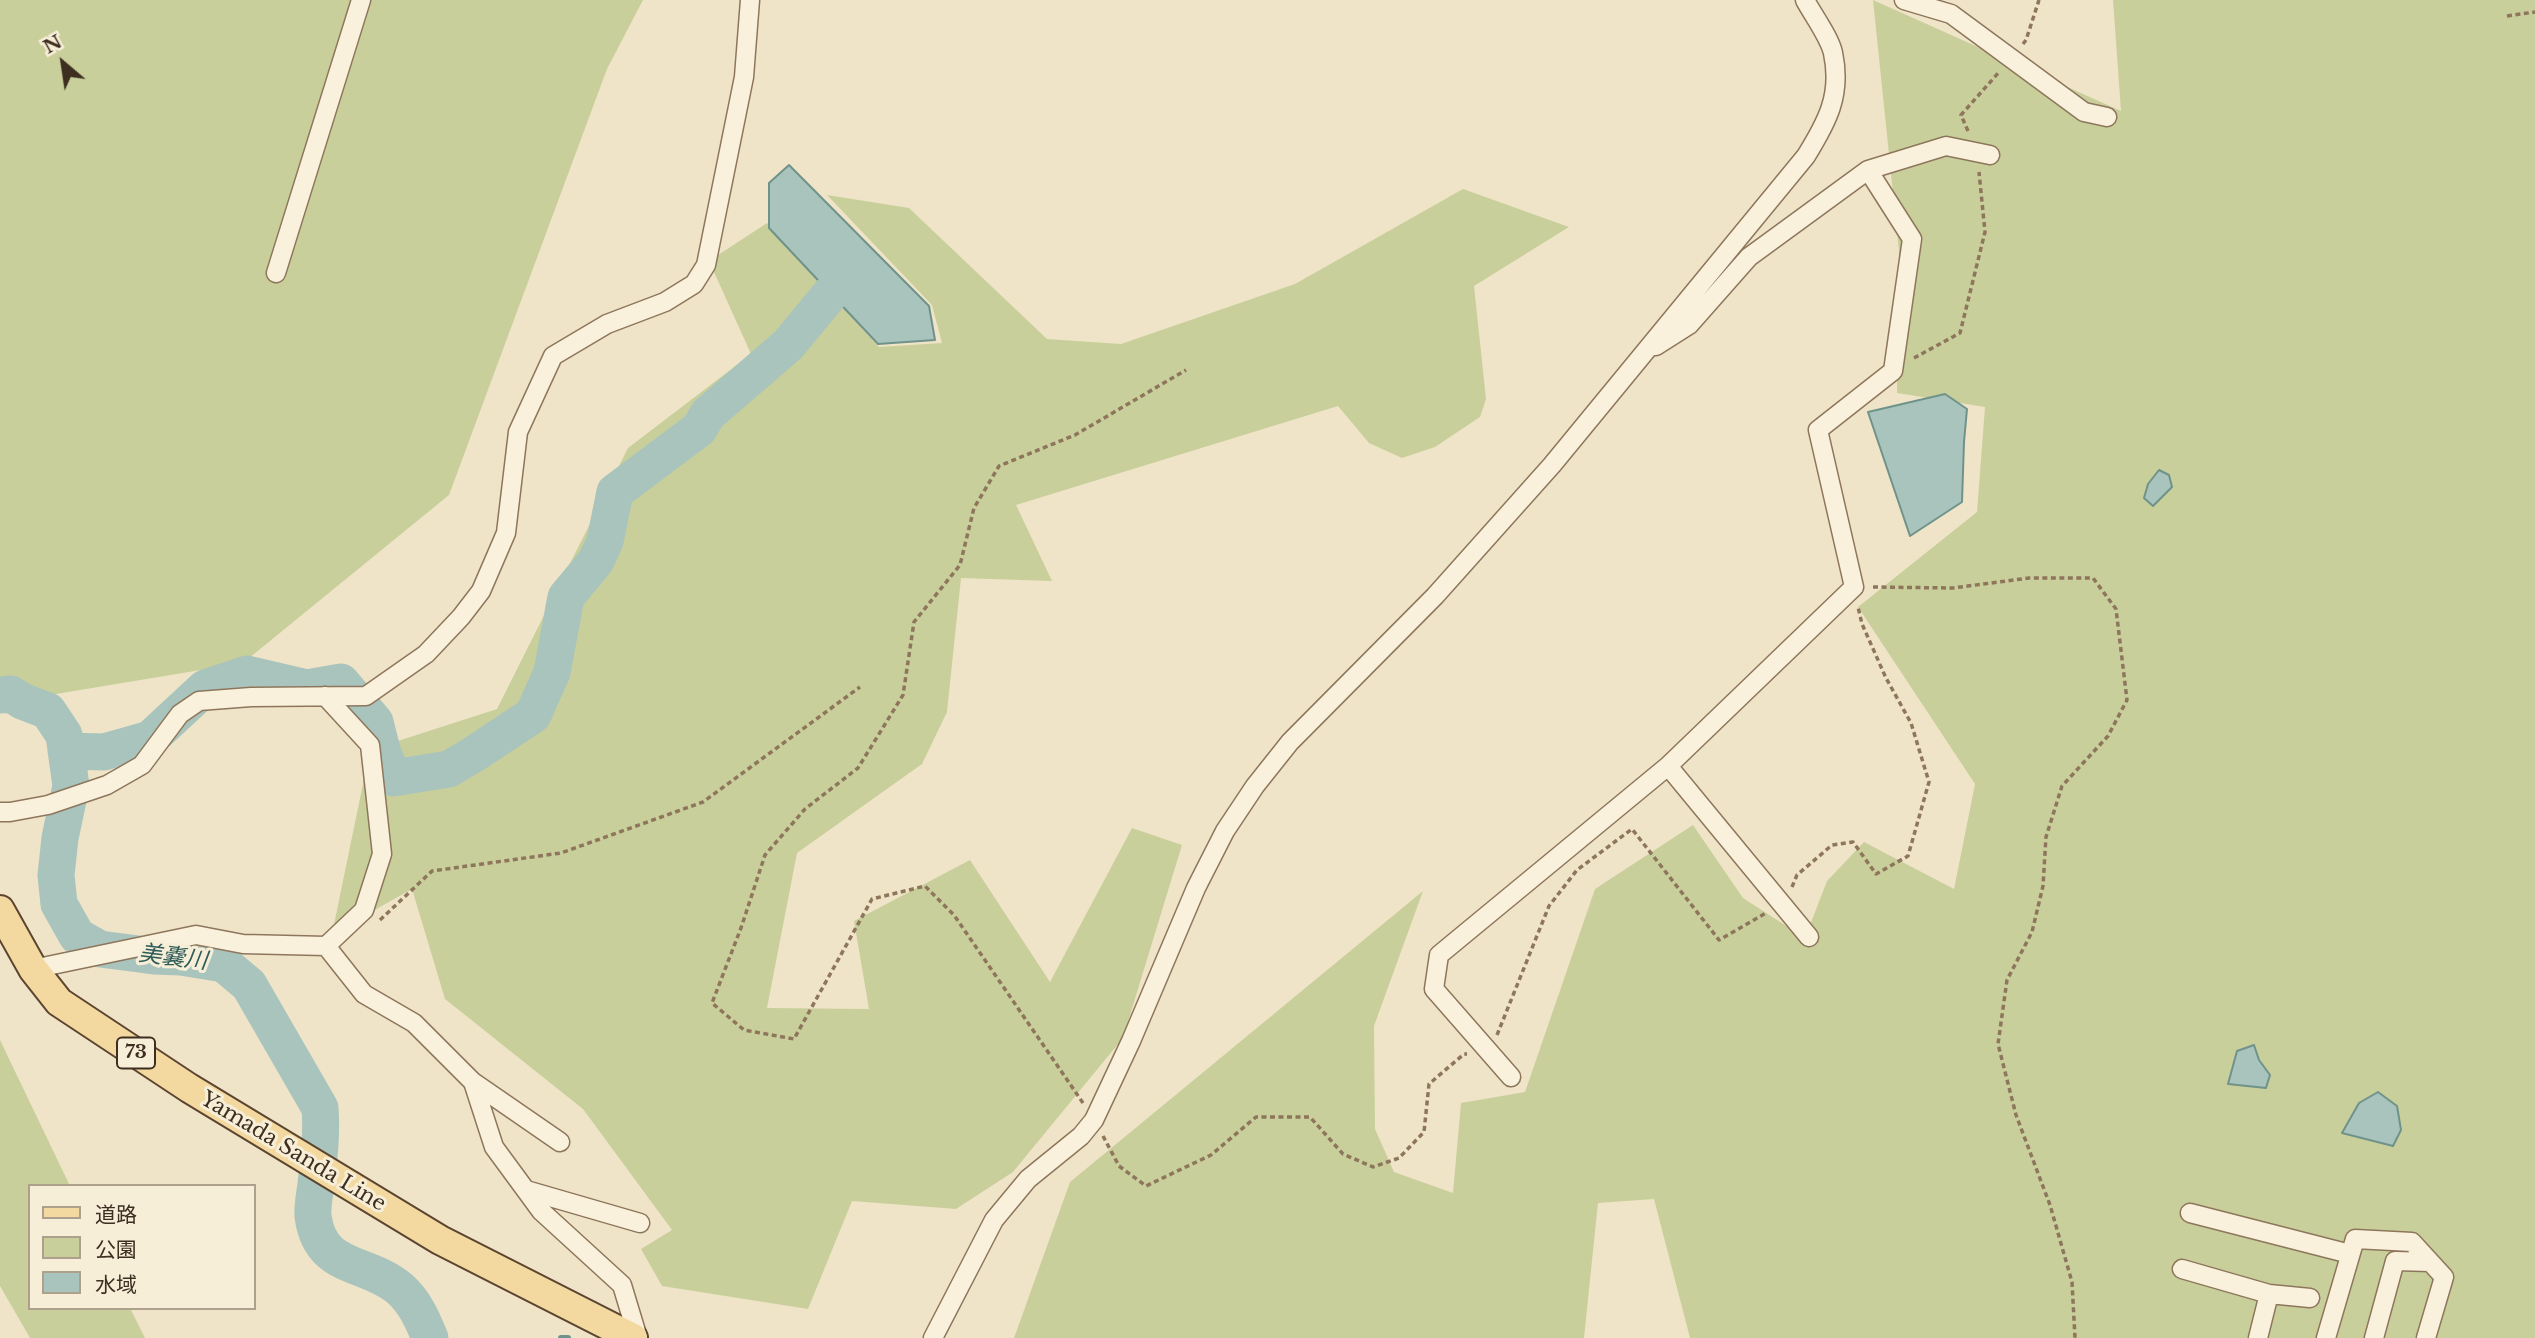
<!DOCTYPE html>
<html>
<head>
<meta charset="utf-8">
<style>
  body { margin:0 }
  #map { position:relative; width:2535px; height:1338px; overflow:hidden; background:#f0e4c8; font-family:"Libre Baskerville","Noto Sans JP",serif }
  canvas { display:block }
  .legend { position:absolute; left:28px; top:1184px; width:228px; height:126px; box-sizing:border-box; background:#f7eed8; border:2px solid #ada18e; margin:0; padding:9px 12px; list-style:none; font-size:21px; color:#3d2e20 }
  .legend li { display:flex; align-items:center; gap:14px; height:35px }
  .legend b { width:35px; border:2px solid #ada18e }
  .north { position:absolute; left:28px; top:28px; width:70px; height:70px; -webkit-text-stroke:5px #f7eed8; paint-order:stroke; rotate:331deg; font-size:19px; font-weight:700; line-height:28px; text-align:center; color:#3d2e20 }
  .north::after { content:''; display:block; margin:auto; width:24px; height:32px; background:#3d2e20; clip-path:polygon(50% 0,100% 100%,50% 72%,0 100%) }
</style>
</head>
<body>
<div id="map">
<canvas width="2535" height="1338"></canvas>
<ul class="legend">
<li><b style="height:9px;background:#f3d9a0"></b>道路</li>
<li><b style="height:19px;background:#c9cf9b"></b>公園</li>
<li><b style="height:19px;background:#a9c4bc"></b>水域</li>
</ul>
<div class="north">N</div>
</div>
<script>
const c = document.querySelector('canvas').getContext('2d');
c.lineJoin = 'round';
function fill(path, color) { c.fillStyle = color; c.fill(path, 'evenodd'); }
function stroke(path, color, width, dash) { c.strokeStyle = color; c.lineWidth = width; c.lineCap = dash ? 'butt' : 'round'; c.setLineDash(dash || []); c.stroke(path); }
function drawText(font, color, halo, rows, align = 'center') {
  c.font = font + ' "Libre Baskerville","Noto Sans JP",serif'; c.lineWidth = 6; c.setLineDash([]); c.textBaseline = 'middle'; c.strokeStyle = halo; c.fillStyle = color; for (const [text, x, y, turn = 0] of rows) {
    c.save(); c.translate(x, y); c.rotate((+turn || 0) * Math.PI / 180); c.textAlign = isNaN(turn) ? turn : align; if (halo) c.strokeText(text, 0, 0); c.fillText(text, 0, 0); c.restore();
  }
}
const green = new Path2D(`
  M0 0H643L607 69 449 495 243 663 32 698 0 686Z
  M1873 0 2121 111 2113 0H2535V1338H1690L1654 1199 1598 1203 1584 1338H1014L1070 1182 1423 891 1374 1026 1375 1129 1394 1172 1453 1193 1461 1103 1525 1092 1595 889 1693 825 1743 898 1805 938 1827 881 1864 842 1954 889 1975 784 1858 607 1977 512 1985 407 1897 393 1899 251Z
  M1463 189 1569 227 1474 286 1486 399 1480 417 1435 447 1402 458 1369 443 1338 406 1016 505 1052 581 961 578 947 712 922 764 797 853 767 1008 869 1009 854 921 970 860 1050 982 1132 828 1182 845 1123 1038 1013 1172 956 1209 852 1201 808 1309 662 1286 641 1249 672 1230 583 1109 445 999 412 889 332 934 370 750 497 709 628 448 751 354 709 261 767 223 879 347 942 343 932 305 827 195 909 208 1047 339 1121 344 1295 284Z
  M0 1040 70 1186H30V1308H130L145 1338H30L0 1286Z`);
const water = new Path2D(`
  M789 165 929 306 935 340 878 344 769 228V183Z
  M1945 394 1967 409 1964 442 1962 502 1910 536 1868 412Z
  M2159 470 2169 475 2172 487 2153 506 2144 498 2148 484Z
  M2254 1045 2259 1060 2270 1075 2266 1088 2228 1084 2237 1051Z
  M2378 1092 2397 1106 2401 1130 2393 1146 2342 1133 2359 1103Z`);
const stream = new Path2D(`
  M561 1338H568`);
const river = new Path2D(`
  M0 695 11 694 22 701 48 711 64 735 71 786 60 838 56 875 59 904 77 936 100 949 154 956 181 957 224 964 249 985 320 1108C322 1134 319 1158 316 1184 315 1194 312 1206 313 1216 320 1271 365 1260 399 1288 415 1302 422 1319 430 1338
  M66 751 104 752 150 739 205 688 247 674 307 688 341 682 375 722 382 750 393 778 449 769 474 754 533 715 552 672 566 597 596 561 605 541 615 492 699 429 708 414 788 345 831 293`);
const path = new Path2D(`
  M2507 16 2535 12
  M2023 44 2026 40 2039 0
  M1968 131 1961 115 2000 71
  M1914 358 1960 333 1985 232 1979 172
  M1873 587 1953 588 2029 578H2093L2116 609 2127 700 2108 736 2062 786 2046 837 2043 886 2032 932 2007 980 1998 1044 2016 1115 2050 1205 2072 1282 2075 1338
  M1792 887 1797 875 1832 845 1853 842 1876 874 1908 856 1929 782 1911 723 1886 678 1862 624 1858 607
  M380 920 432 871 561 853 703 802 860 687
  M1497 1035 1549 906 1577 870 1632 829 1719 940 1766 913
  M1083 1103 954 915 925 886 872 899 794 1039 744 1030 712 1003 741 928 765 855 805 809 858 768 903 695 914 622 960 565 974 508 999 466 1075 435 1186 370
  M1103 1136 1119 1166 1146 1186 1211 1155 1256 1117H1310L1343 1154 1373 1167 1399 1158 1424 1132 1429 1084 1464 1054H1467`);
const minor = new Path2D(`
  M1904 0 1951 14 2084 112 2107 117
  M1868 170 1946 146 1990 155
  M276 273 361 0
  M1656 346 1689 325 1749 257 1868 170 1912 239 1893 371 1818 430 1854 587 1668 766
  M0 812H10L48 805 107 785 142 765 180 714 199 701 251 697 366 696 426 654 461 617 481 591 506 533 518 432 553 356 607 324 665 302 694 284 706 265 744 77 750 0
  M326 946 364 994 414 1023 473 1082 494 1147 541 1211 622 1285 638 1338
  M33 969 196 935 243 944 326 946 364 910 382 854 370 745 325 696
  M1511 1077 1434 989 1439 955 1668 766 1809 937
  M473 1082 560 1142
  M526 1190 640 1223
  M2190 1213 2350 1254
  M2182 1269 2269 1294 2258 1338
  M2269 1294 2310 1298
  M933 1338 994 1220 1028 1179 1081 1136 1094 1120 1131 1041 1196 888 1225 831 1255 786 1290 742 1435 596 1552 465 1806 156C1827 122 1842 95 1833 53 1830 38 1813 15 1805 0
  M2326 1338 2355 1239 2412 1242 2444 1277 2426 1338
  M2374 1338 2395 1261 2430 1262`);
const primary = new Path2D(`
  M0 910 33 969 59 1002 189 1088 440 1240 633 1338`);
const shields = [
  [136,1053,38]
];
const shieldNames = [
  ["73",136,1053]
];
const streetNames = [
  ["Yamada Sanda Line",293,1152,31]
];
const waterNames = [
  ["美嚢川",173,958,7]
];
fill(green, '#c9cf9b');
fill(water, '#a9c4bc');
stroke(water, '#6f938a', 2);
stroke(stream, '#6f938a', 6);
stroke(river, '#a9c4bc', 37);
stroke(minor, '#8d765c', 21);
stroke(primary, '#5b4430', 32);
stroke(path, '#8d765c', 3.5, [5, 3.5]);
stroke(minor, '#faf1dc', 18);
stroke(primary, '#f3d9a0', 28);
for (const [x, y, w] of shields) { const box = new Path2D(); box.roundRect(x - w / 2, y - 15.5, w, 31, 5); c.fillStyle = '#f7eed8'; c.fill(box); stroke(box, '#3d2e20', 2); }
drawText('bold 19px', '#3d2e20', null, shieldNames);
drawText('21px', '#3d2e20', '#f7eed8', streetNames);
drawText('italic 23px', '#2f5d5a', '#f7eed8', waterNames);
</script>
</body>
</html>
